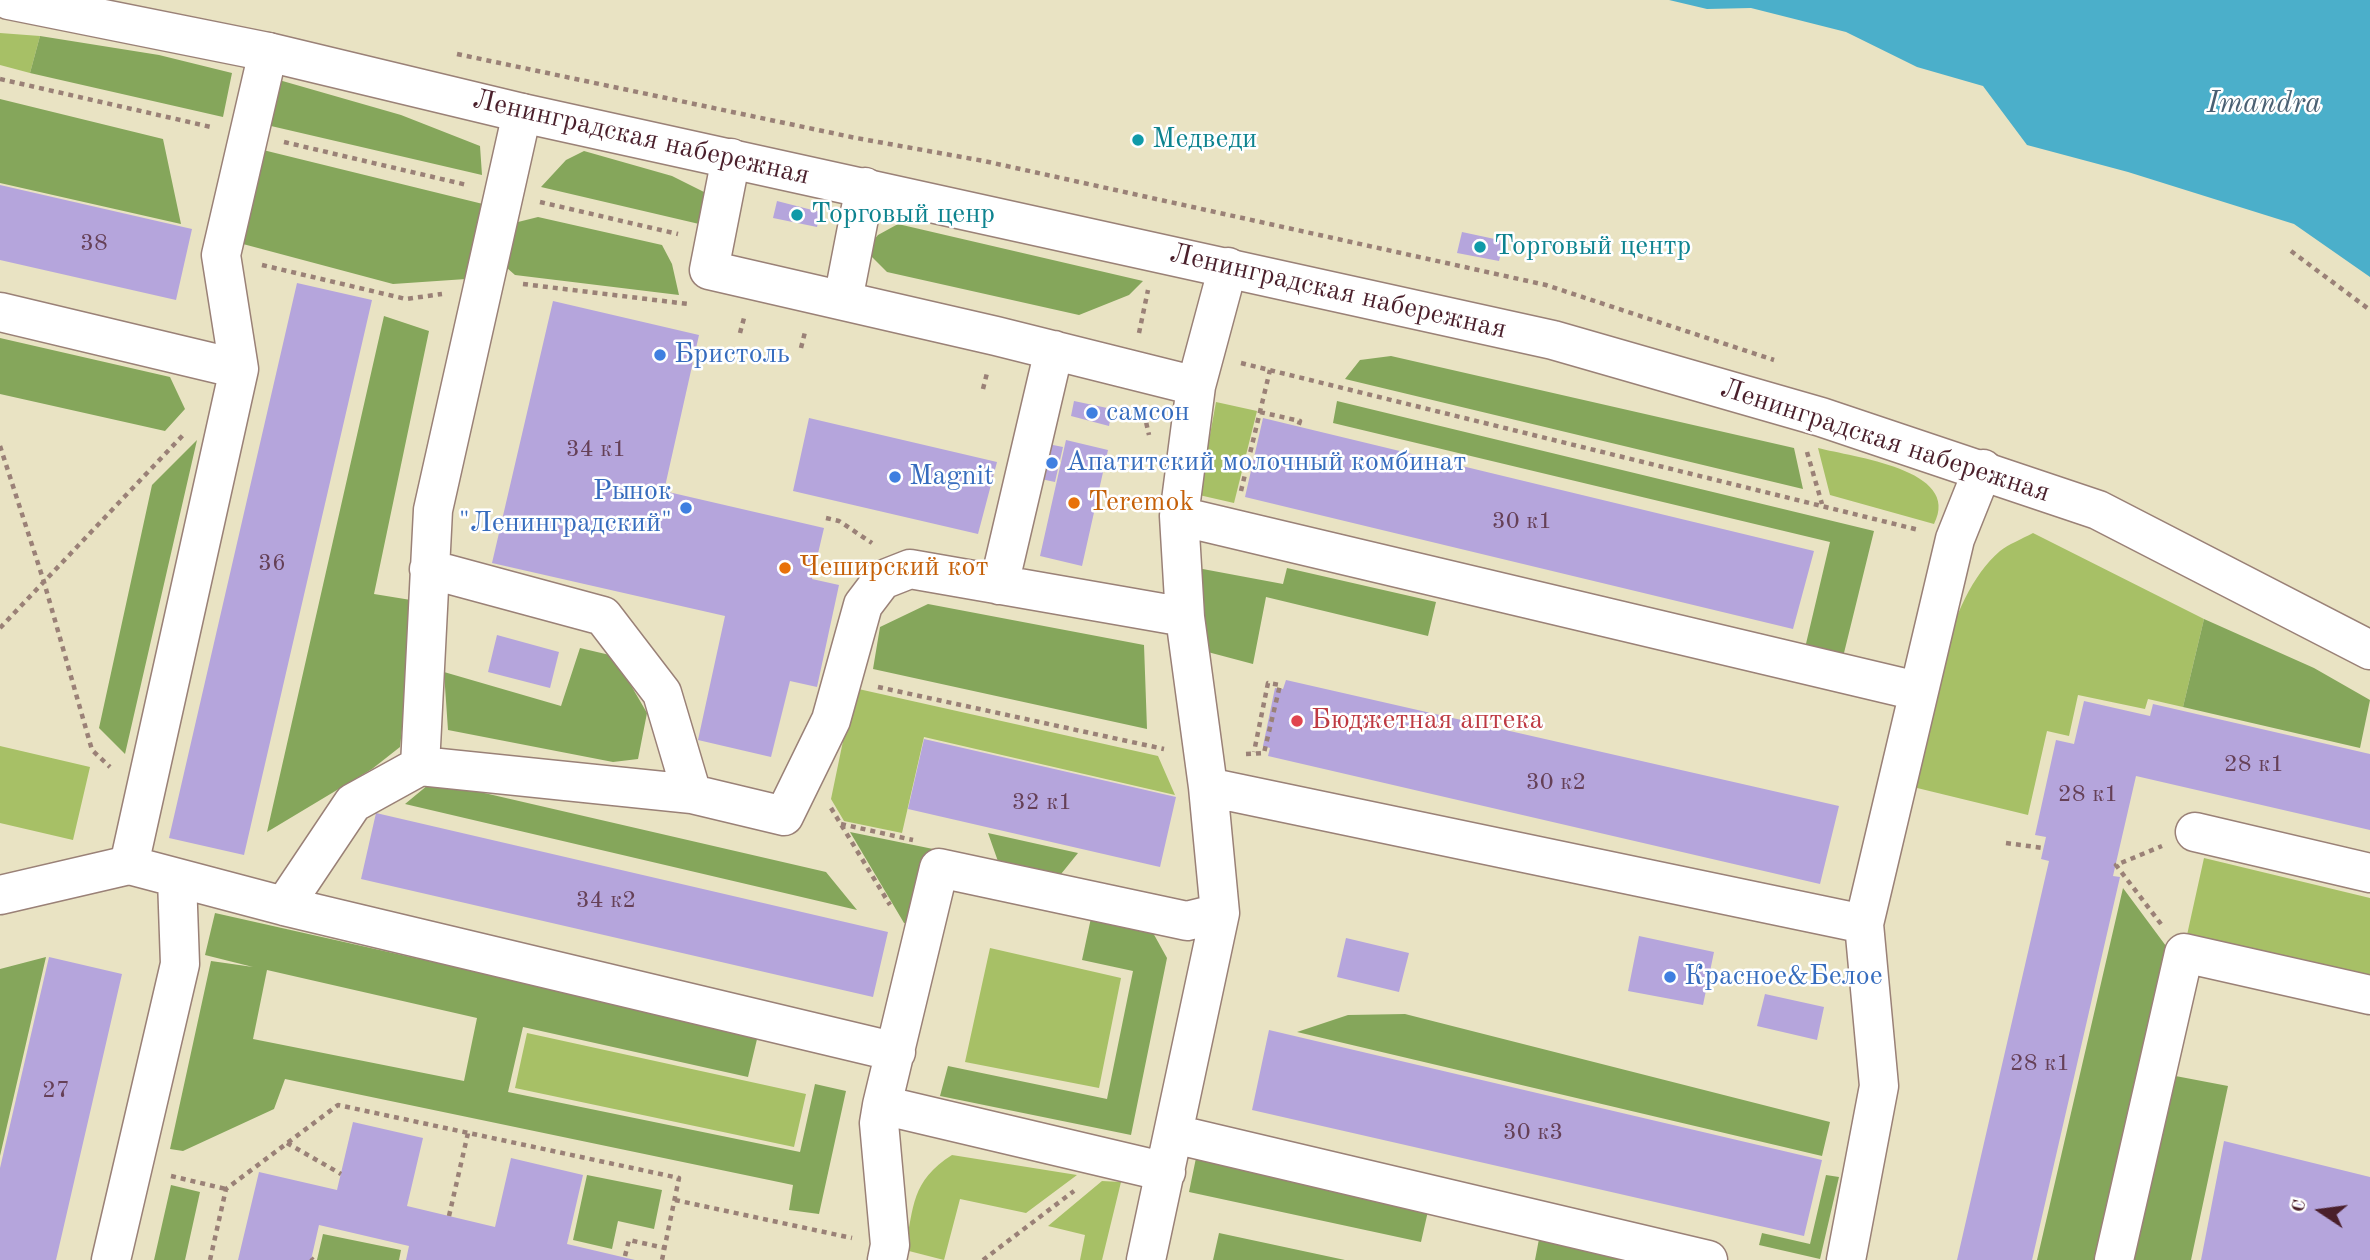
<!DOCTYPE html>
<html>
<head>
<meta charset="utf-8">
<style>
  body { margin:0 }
  #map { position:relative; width:2370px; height:1260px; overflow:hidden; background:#e9e3c3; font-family:"Old Standard TT",serif }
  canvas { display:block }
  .north { position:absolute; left:2286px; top:1176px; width:70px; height:70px; -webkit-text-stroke:5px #fff; paint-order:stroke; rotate:283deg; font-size:19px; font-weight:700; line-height:28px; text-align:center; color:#4a1f2b }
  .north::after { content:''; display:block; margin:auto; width:24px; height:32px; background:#4a1f2b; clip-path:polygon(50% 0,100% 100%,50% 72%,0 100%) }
</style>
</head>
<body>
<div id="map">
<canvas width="2370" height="1260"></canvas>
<div class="north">С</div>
</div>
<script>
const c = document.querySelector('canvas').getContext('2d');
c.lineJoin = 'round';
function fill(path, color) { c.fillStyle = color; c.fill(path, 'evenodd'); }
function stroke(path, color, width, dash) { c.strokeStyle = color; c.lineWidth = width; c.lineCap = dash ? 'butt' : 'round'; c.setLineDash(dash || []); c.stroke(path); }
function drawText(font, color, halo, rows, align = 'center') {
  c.font = font + ' "Old Standard TT",serif'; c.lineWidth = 5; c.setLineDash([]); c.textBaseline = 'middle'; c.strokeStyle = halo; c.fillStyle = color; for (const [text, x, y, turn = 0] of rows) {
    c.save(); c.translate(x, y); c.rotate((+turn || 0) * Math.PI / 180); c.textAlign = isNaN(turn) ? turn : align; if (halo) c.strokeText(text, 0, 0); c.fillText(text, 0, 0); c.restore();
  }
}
const green = new Path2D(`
  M0 33 40 36 30 73 0 65Z
  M1216 402 1257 411 1234 503 1199 495Z
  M1818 448C1852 457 1963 469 1934 524L1830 495Z
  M2033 533 2204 619 2183 707 2148 699 2145 709 2078 695 2069 736 2047 731 2028 815 1913 787C1930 717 1944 599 2000 551 2009 544 2022 539 2033 533Z
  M854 688 1158 756 1175 795 924 737 902 833 844 821 831 799Z
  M0 746 90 767 73 840 0 823Z
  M2204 858 2370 898V982L2187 935Z
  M990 948 1121 978 1099 1088 965 1062Z
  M527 1033 806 1094 794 1147 515 1088Z
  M952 1155 1077 1175 1026 1213 960 1199 944 1260 905 1250C914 1206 911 1181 952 1155Z
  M1102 1181 1121 1182 1102 1260H1080L1085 1235 1048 1226Z`);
const forest = new Path2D(`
  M40 36 159 55 232 73 223 117 30 73Z
  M279 80 401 115 480 146 482 175 271 126Z
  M0 99 163 139 181 224 0 183Z
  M263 150 487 205 466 279 393 284 243 244Z
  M584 151 672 176 714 197 712 227 541 187 566 160Z
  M538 217 662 245 672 264 679 295 515 275 499 261 506 225Z
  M898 224 1143 281 1129 295 1079 315 887 272 865 250 878 235Z
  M384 316 429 331 374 594 417 601 400 747 372 769 267 832Z
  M0 338 170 377 185 409 165 431 0 394Z
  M1391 356 1794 448 1803 489 1345 379 1360 360Z
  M1337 401 1874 531 1843 657 1805 648 1830 542 1333 423Z
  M197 440 125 754 99 728 152 485Z
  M1192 567 1283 584 1287 568 1436 602 1428 636 1266 597 1253 664 1204 651Z
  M928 604 1144 645 1147 729 873 669 880 627Z
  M2204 619 2314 668 2370 700 2360 748 2183 707Z
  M580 648 614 656 647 713 638 759 613 762 448 730 444 672 561 706Z
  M428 785 454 786 826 872 857 910 405 804Z
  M850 832 938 850 918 925 904 923Z
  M988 833 1078 853 1057 879 1000 867Z
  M2123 888 2166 946 2096 1260H2037Z
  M215 913 758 1035 748 1077 523 1027 508 1092 800 1152 815 1084 846 1091 819 1214 789 1210 793 1185 285 1079 274 1109 183 1151 170 1149 211 961 253 967 205 955ZM267 970 477 1018 464 1081 253 1039Z
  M1091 918 1152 931 1167 958 1131 1135 940 1096 948 1066 1107 1099 1133 971 1082 960Z
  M46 957 0 1156V969Z
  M1348 1015 1405 1014 1830 1122 1822 1156 1297 1032Z
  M2165 1074 2228 1086 2191 1260H2125Z
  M1196 1158 1428 1211 1421 1242 1189 1192Z
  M587 1175 662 1190 654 1229 618 1221 612 1249 573 1240Z
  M1826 1175 1839 1177 1820 1259 1759 1245 1762 1233 1810 1244Z
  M171 1185 200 1192 185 1260H154Z
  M1219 1233 1345 1260H1213Z
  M323 1234 401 1250 399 1260H317Z
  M1539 1239 1632 1260H1535Z`);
const water = new Path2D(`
  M1669 0H2370V277L2294 224 2128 172 2027 145 1983 86 1917 67 1846 32 1751 8 1707 9Z`);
const building = new Path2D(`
  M0 185 192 229 176 300 0 260Z
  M777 201 820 212 817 227 773 218Z
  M1462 232 1504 241 1499 261 1457 253Z
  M297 283 372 300 244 855 169 838Z
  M553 301 699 335 664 491 824 528 812 579 839 585 817 687 790 681 771 757 698 740 725 616 492 563Z
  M1074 401 1112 409 1109 426 1071 416Z
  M809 418 997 462 978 534 793 491Z
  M1263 418 1814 551 1793 629 1245 497Z
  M1066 440 1108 450 1082 566 1040 556Z
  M1048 444 1063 447 1055 482 1041 479Z
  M497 635 559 652 550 688 488 672Z
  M1286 680 1839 806 1820 884 1268 756 1270 748 1263 746 1275 688 1283 689Z
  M2084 701 2150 716 2153 704 2370 754V830L2136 776 2113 876 2120 877 2032 1260H1957L2049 861 2041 859 2046 837 2035 835 2056 740 2074 744Z
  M924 739 1176 797 1160 867 908 809Z
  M376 813 888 932 873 997 361 879Z
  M1639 936 1714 952 1703 1005 1628 991Z
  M1346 938 1409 953 1399 992 1337 977Z
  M49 957 122 974 56 1260H0V1168Z
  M1765 994 1824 1007 1817 1040 1757 1026Z
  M1269 1030 1822 1160 1804 1236 1252 1110Z
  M353 1122 423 1138 407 1206 495 1227 511 1158 583 1175 567 1244 635 1260H406L409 1246 319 1225 311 1260H238L259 1172 337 1190Z
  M2224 1141 2370 1177V1260H2201Z`);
const path = new Path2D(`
  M457 54 856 138 984 161 1546 285 1774 360
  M0 79 211 127
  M284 142 467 185
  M540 202 678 234
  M2291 251 2370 310
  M262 265 406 299 442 294
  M523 284 688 304
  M740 333 744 318
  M1139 333 1148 290
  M801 348 805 332
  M1241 363 1919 530
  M983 389 987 373
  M1260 412 1300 421 1298 427
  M1144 413 1149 435
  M0 446 44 582 92 750 110 767
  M1807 452 1822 504
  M1241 491 1270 370
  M826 518 839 521 872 543
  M0 628 185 433
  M878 687 1164 749
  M1246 754 1264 753 1280 685 1268 683 1254 752
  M831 808 890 905
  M841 824 913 840
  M2006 843 2043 848
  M2161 924 2116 865 2162 846
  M287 1143 341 1174
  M171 1176 226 1189
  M675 1200 852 1238
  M449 1216 468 1133
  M625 1256 629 1240 665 1248
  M311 1258 313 1260
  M210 1260 226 1189 338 1105 679 1178 662 1260
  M983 1260 1074 1191`);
const minor = new Path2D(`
  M731 158 709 270 996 336 1196 386
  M843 300 865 187
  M0 312 239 369
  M1179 516 1917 691
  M429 569 603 616 662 693 692 794
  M999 585 1054 350
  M420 766 692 794 784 816 831 720 863 605 882 580 910 569 1185 617
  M1208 787 1864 924
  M2195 832 2370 873
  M129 865 239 369 221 255 268 52
  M0 895 129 865 284 906 896 1052
  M284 906 353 803 420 766 433 510 522 113
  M882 1105 939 868 1187 921 1220 913
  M1174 1134 1708 1260
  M111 1260 180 964 177 879
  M887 1260 890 1245 879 1123 882 1105 1166 1172
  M1146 1260 1220 913 1208 787 1185 617 1179 516 1196 386 1228 267
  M1846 1260 1879 1086 1864 924 1955 539 1983 469
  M2114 1260 2184 953 2370 995`);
const major = new Path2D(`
  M9 0 268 52 522 113 1553 340 1821 417 2098 510 2370 650`);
const markers = [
  [1138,140,7,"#0f9aa8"],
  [797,215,7,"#0f9aa8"],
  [1480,247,7,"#0f9aa8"],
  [660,355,7,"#3f7fe0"],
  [1092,413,7,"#3f7fe0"],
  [1052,463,7,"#3f7fe0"],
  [895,477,7,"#3f7fe0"],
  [1074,503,7,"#e8710a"],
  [686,508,7,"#3f7fe0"],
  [785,568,7,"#e8710a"],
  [1297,721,7,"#e0444e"],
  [1670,977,7,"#3f7fe0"]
];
const numberNames = [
  ["38",94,244],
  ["34 к1",596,450],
  ["30 к1",1522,522],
  ["36",272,564],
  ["28 к1",2254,765],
  ["30 к2",1556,783],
  ["28 к1",2088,795],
  ["32 к1",1042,803],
  ["34 к2",606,901],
  ["28 к1",2040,1064],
  ["27",56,1091],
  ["30 к3",1533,1133]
];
const streetNames = [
  ["Ленинградская набережная",641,138,13],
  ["Ленинградская набережная",1338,292,13],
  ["Ленинградская набережная",1885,441,18]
];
const cultureNames = [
  ["Медведи",1152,140],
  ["Торговый ценр",811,215],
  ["Торговый центр",1494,247]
];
const shopNames = [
  ["Бристоль",674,355],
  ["самсон",1106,413],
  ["Апатитский молочный комбинат",1066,463],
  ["Magnit",909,477],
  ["Рынок",672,492,"right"],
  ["\"Ленинградский\"",672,524,"right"],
  ["Красное&Белое",1684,977]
];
const foodNames = [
  ["Teremok",1088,503],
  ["Чеширский кот",799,568]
];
const healthNames = [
  ["Бюджетная аптека",1311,721]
];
const waterNames = [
  ["Imandra",2264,104]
];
fill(green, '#a7c066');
fill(forest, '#85a65b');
fill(water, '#4bafca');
fill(building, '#b5a5dc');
stroke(minor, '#9a8177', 41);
stroke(major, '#9a8177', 41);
stroke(path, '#9a8177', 4.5, [5, 5]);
stroke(minor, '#fff', 38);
stroke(major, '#fff', 38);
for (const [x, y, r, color] of markers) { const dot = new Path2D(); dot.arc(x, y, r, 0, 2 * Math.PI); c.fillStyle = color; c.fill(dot); stroke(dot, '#fff', 2.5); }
drawText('24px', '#654057', null, numberNames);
drawText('28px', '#4a1f2b', '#fff', streetNames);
drawText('28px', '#0d838f', '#fff', cultureNames, 'left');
drawText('28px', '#366cbe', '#fff', shopNames, 'left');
drawText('28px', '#c56008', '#fff', foodNames, 'left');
drawText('28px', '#be3a42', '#fff', healthNames, 'left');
drawText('italic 30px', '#4a6073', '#fff', waterNames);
</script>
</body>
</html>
